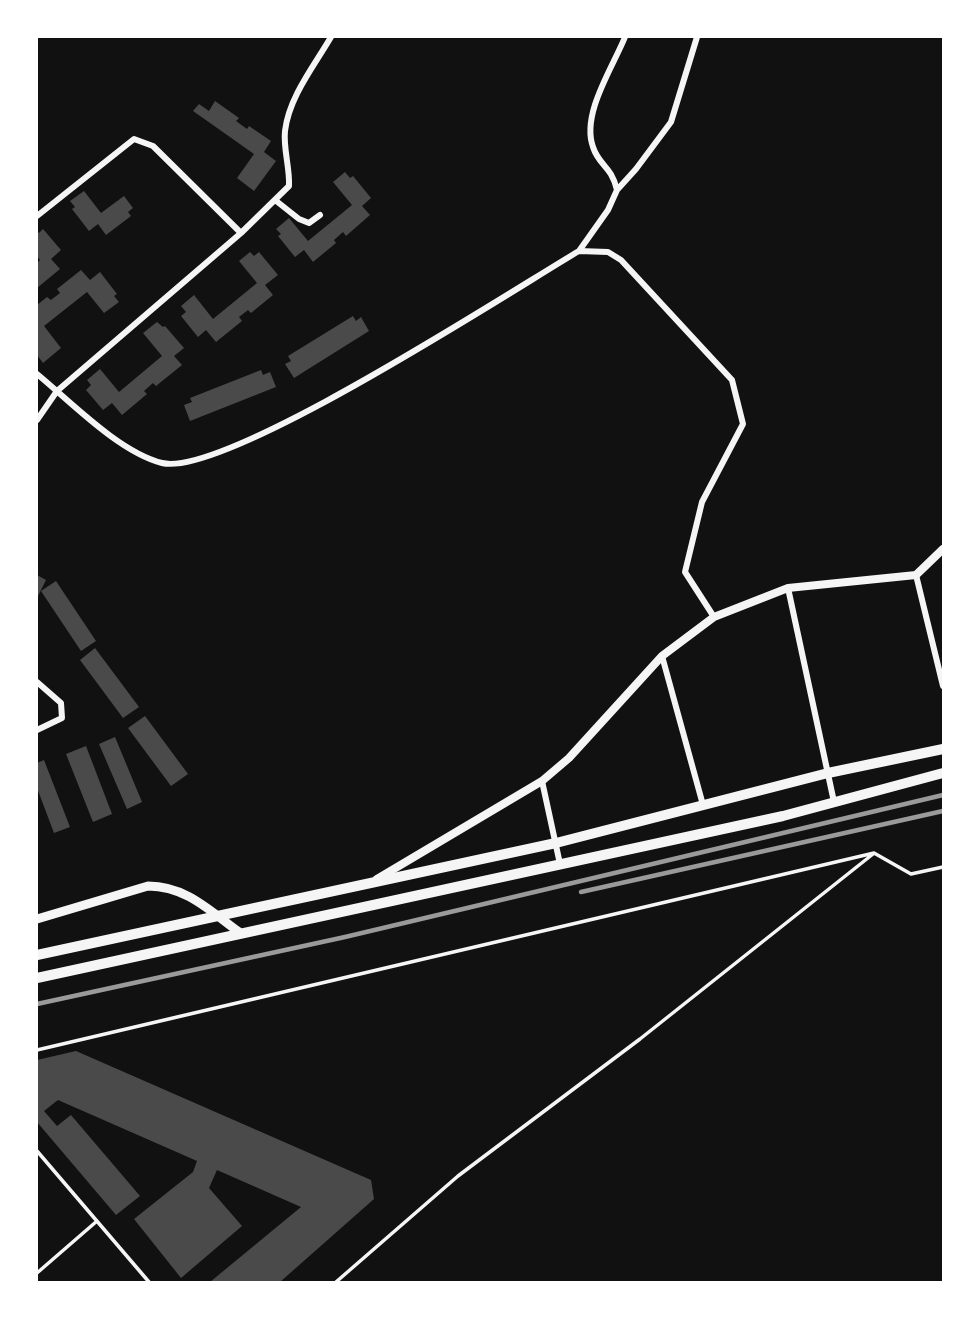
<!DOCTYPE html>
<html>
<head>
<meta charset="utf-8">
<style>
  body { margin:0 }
  #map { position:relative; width:980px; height:1319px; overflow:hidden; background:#111; font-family:Poppins,sans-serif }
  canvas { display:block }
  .frame { position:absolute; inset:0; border:38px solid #fff; pointer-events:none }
</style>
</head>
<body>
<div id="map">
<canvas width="980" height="1319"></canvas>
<div class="frame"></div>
</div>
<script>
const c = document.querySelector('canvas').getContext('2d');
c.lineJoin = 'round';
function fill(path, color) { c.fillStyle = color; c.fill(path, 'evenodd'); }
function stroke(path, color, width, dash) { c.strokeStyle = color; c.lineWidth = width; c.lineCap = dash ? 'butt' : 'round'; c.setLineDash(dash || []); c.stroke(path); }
const building = new Path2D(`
  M215 101 239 118 236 121 247 129 249 126 271 141 264 152 276 161 254 191 237 178 254 154 193 111 199 104 209 111Z
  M345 172 350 178 353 176 371 198 362 206 370 215 346 236 343 232 334 240 336 243 313 262 304 250 295 257 278 236 281 234 276 229 289 218 308 241 352 205 333 182Z
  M84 191 101 213 124 196 133 208 128 212 131 216 106 235 98 224 89 231 72 209 75 207 70 201Z
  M43 229 61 250 51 259 60 269 37 288V263L40 260 37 256V231L39 233Z
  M250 252 254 256 259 252 278 275 265 285 273 295 251 313 248 310 239 317 242 321 216 342 206 330 198 337 181 316 186 312 181 306 194 295 213 319 257 283 239 261Z
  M81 270 90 280 100 272 117 294 114 296 119 302 104 313 87 292 44 326 61 348 43 363 37 355V305L47 297 51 300 60 293 57 289Z
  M353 316 356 321 361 317 369 331 294 378 285 364 291 361 288 356Z
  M157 322 163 327 165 326 184 348 174 356 182 365 156 386 153 383 144 391 147 394 122 415 112 403 103 410 86 390 91 385 87 380 100 369 119 392 162 356 143 333Z
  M261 370 263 375 270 372 276 387 190 421 184 405 192 402 190 398Z
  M37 575 46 580 37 598Z
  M56 581 96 641 81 651 41 591Z
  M95 648 139 707 123 718 80 660Z
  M145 716 188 774 171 786 128 728Z
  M115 737 142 802 127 809 99 744Z
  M86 746 112 814 93 822 66 754Z
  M44 760 70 827 54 833 37 788V763Z
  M76 1051 371 1180 374 1199 280 1282H210L301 1207 217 1170 209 1188 242 1226 181 1278 134 1219 193 1172 197 1161 58 1100 44 1111 57 1126 71 1115 140 1196 116 1215 37 1122V1060Z`);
const service = new Path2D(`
  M37 1050 874 853 911 874 943 867
  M37 1151 149 1282
  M37 1273 97 1221
  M336 1282 458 1176 640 1039 873 854`);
const minor = new Path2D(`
  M617 190C611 165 599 166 593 147 581 114 613 67 625 37
  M275 200 299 219 309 223 320 215
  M37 216 134 139 153 146 241 233
  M579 251 608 210 617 190 636 169 671 122 697 37
  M37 374C71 402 119 452 162 463 225 478 511 291 579 251L608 252 621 260 732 380 743 424 702 502 685 572 714 617
  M37 420 57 391 241 233 289 186C290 168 283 148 285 131 289 97 314 66 331 37
  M916 575 943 686
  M788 588 834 802
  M662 656 703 805
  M37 682 61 703 62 718 37 730
  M542 781 560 864`);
const tertiary = new Path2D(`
  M377 879 542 781 569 758 662 656 714 617 788 588 916 575 943 549`);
const secondary = new Path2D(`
  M37 919 148 886C186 886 210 911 239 932`);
const primary = new Path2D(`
  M37 955 556 843 828 773 943 749
  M37 978 783 816 943 773`);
const rail = new Path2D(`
  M581 892 943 811
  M37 1004 345 937 943 795`);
fill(building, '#4a4a4a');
stroke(service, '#f5f5f5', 3.5);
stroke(minor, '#f5f5f5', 6);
stroke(tertiary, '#f5f5f5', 8);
stroke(secondary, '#f5f5f5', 9);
stroke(primary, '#f5f5f5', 10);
stroke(rail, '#9a9a9a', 4.5);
</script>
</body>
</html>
